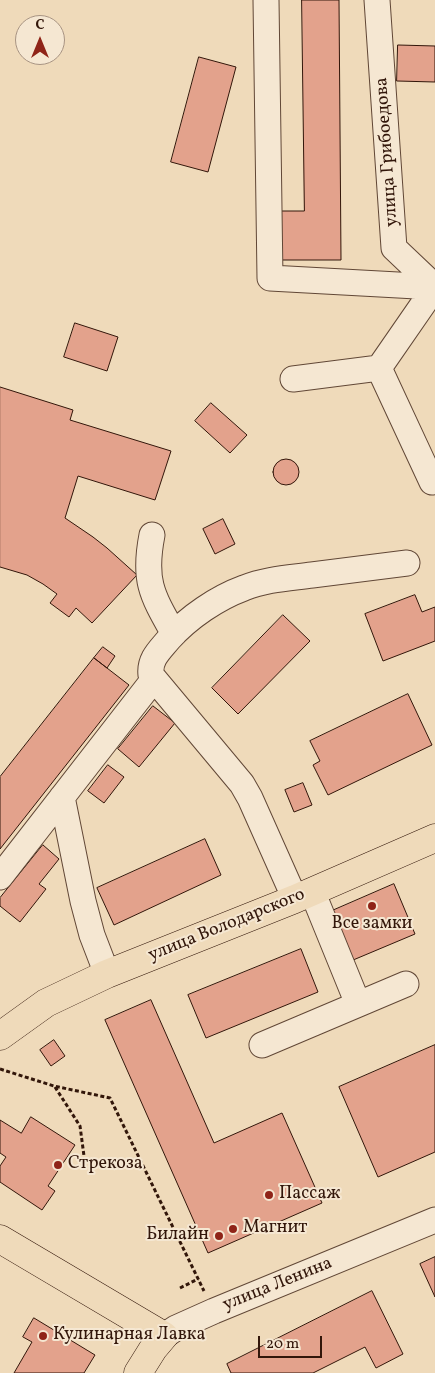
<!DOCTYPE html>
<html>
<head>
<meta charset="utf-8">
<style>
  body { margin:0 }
  #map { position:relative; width:435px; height:1373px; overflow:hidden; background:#efdaba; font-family:Vollkorn,serif }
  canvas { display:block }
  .north { position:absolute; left:15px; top:15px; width:50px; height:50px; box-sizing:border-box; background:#f5e7d2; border:1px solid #a79382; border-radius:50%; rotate:0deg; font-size:14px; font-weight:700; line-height:20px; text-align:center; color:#32160a }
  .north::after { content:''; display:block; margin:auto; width:18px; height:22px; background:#8f2418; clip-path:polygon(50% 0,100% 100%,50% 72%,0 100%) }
  .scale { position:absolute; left:258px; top:1336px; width:64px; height:22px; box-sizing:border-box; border:2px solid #32160a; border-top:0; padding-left:6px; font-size:15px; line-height:18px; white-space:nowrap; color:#32160a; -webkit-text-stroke:4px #f5e7d2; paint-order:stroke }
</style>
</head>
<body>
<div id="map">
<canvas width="435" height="1373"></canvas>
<div class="north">С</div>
<div class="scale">20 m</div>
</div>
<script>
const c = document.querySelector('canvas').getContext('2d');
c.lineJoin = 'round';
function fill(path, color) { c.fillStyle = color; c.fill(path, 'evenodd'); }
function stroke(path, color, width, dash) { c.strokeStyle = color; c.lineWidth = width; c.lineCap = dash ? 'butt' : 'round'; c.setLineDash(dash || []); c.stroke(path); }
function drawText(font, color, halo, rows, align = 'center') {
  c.font = font + ' Vollkorn,serif'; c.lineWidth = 4; c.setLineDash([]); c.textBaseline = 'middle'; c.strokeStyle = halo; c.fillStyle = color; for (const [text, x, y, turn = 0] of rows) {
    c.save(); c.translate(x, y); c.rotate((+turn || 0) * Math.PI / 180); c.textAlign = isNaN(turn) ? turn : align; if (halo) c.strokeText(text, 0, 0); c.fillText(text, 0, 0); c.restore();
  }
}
const building = new Path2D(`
  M302 0H339L341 260H280V211H304Z
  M398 45 435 46V82L397 81Z
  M199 57 236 67 208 172 171 162Z
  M75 323 118 337 107 371 64 357Z
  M0 387 73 410 70 420 171 451 155 500 78 476 65 518 93 537 107 548 137 575 92 623 76 608 69 617 50 603 57 594 43 584 27 575 0 567Z
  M211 403 247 435 230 453 195 421Z
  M273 472a13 13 0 1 1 26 0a13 13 0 1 1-26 0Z
  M223 519 235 544 215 554 203 529Z
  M415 595 422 612 435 607V641L383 661 365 614Z
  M283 615 310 641 238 714 212 688Z
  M103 647 115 656 107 668 94 658Z
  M94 658 129 685 0 849V777Z
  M408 694 432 745 328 795 313 765 320 761 310 741Z
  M153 706 175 723 139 767 118 749Z
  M108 765 124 777 104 803 88 791Z
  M303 783 312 805 294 812 285 790Z
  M205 839 221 875 114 925 97 888Z
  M43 845 59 859 39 884 46 889 20 922 0 906V898Z
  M394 884 415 934 346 963 325 914Z
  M301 949 318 992 206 1038 188 995Z
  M151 1000 214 1143 282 1113 322 1203 208 1253 105 1020Z
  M54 1040 65 1056 51 1066 40 1050Z
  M435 1045V1152L378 1177 339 1087Z
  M31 1117 75 1145 48 1186 55 1191 42 1210 0 1182V1166L6 1157 0 1153V1120L21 1133Z
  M435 1257V1297L420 1264Z
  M372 1291 403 1354 376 1368 365 1347 313 1373H231L227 1364Z
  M34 1318 95 1355 84 1373H14L32 1342 23 1337Z`);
const path = new Path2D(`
  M0 1069 54 1086 110 1098 204 1291
  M55 1087 80 1126 84 1156
  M180 1288 198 1279`);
const minor = new Path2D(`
  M266 0 270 278 435 287
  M377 0 394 248 435 287
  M379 368 432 482
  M293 379 379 368 435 287
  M152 535C143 581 152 595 174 634
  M62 797 83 901 92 935 107 974
  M0 877 154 679
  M312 891 358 1004
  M295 899 250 798 242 784 151 675C149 659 160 650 169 639 189 617 217 598 244 588 266 579 290 578 312 575 344 571 375 567 407 563
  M262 1045 406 984
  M164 1336 176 1328 214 1311 435 1220`);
const major = new Path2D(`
  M0 1036 46 1003 107 974 295 899 435 838
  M0 1239 164 1336 153 1349 138 1373`);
const markers = [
  [372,906,5,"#8f2418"],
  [58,1165,5,"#8f2418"],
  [269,1195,5,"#8f2418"],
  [233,1229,5,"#8f2418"],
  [219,1236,5,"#8f2418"],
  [43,1336,5,"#8f2418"]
];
const streetNames = [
  ["улица Грибоедова",388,152,-94],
  ["улица Володарского",227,926,-22],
  ["улица Ленина",278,1285,-22]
];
const poiNames = [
  ["Все замки",372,925,"center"],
  ["Стрекоза",68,1165],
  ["Пассаж",279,1195],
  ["Магнит",243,1229],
  ["Билайн",209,1236,"right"],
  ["Кулинарная Лавка",53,1336]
];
fill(building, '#e3a28c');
stroke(building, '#32160a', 1);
stroke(minor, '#614736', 27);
stroke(major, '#32160a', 29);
stroke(path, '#32160a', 3, [4, 2.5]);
stroke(minor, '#f5e7d2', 25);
stroke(major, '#efdaba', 28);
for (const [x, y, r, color] of markers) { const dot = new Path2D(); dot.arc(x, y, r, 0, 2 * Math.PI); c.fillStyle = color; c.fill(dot); stroke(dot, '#f5e7d2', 2); }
drawText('18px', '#32160a', '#f5e7d2', streetNames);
drawText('18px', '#32160a', '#f5e7d2', poiNames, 'left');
</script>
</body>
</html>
